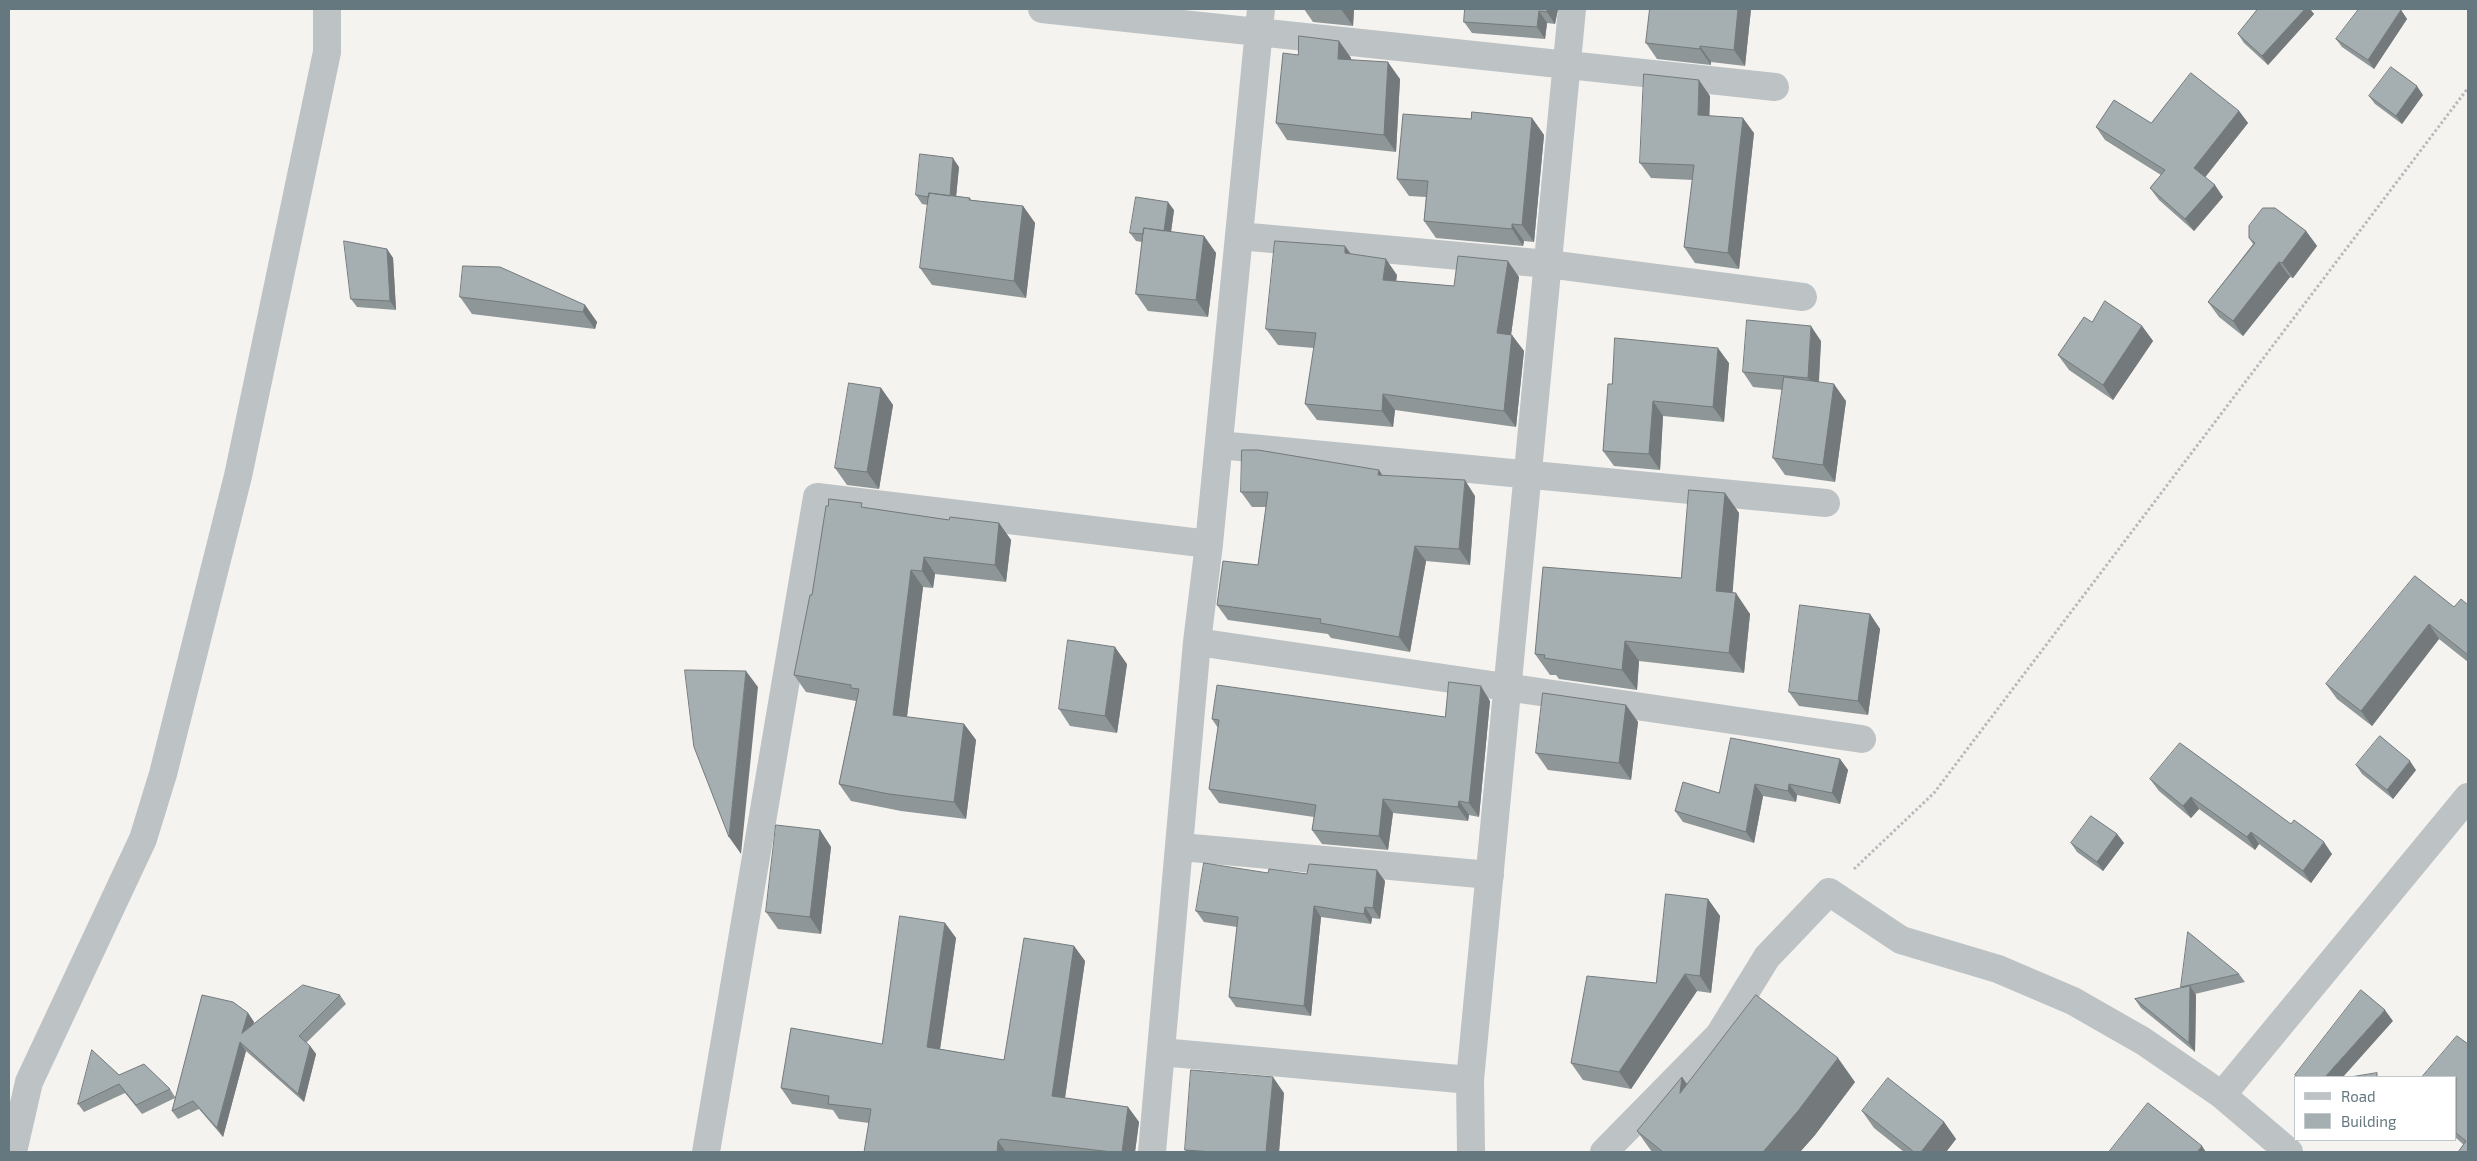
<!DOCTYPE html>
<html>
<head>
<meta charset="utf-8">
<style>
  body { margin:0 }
  #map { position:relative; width:2477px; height:1161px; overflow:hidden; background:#f4f3f0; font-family:"Exo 2",sans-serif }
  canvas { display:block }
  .frame { position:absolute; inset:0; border:10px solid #65777f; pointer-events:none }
  .legend { position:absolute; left:2294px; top:1076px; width:162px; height:65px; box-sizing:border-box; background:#fff; border:1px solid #c1c9cc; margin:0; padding:6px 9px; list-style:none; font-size:15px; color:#65777f }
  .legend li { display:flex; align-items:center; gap:10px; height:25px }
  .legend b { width:25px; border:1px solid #c1c9cc }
</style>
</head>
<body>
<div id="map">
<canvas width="2477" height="1161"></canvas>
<div class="frame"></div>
<ul class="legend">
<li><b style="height:6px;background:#bdc2c4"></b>Road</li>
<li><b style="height:14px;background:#a5aeb0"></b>Building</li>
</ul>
</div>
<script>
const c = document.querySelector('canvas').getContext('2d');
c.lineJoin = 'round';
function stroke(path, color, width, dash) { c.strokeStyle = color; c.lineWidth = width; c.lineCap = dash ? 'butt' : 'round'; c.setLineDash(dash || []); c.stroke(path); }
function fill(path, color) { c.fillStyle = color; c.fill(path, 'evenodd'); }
const path = new Path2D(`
  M1854 869 1934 793 2468 88`);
const street = new Path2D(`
  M1042 9 1775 87
  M1239 236 1548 264 1803 297
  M1219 445 1826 503
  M1197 642 1862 739
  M1181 847 1490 875
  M1161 1052 1470 1080
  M2222 1095 2468 797
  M13 1152 29 1082 143 839 163 774 238 476 327 52V9
  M706 1152 817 497 1209 544
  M1152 1152 1197 642 1209 544 1261 9
  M1471 1152 1470 1080 1572 9
  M1604 1152 1719 1035 1767 957 1829 892 1901 940 1998 969 2073 1001 2143 1041 2222 1095 2289 1152`);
const wall = new Path2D(`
  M1304 9H1354L1353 26 1313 22Z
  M1465 9H1558L1555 24 1547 23 1545 39 1472 33 1464 22Z
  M1650 9H1751L1745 66 1711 62V65L1657 59 1646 43Z
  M2258 9H2310L2314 14 2268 65 2244 43 2238 34Z
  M2401 10 2407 19 2374 69 2342 47 2336 39Z
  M1339 41 1351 58V59L1400 79 1396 152 1287 140 1276 123 1298 55Z
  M2423 95 2402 124 2375 104 2369 96Z
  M1710 96 1709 116 1754 133 1739 269 1695 263 1684 247 1693 180 1651 178 1640 163Z
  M2239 111 2248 123 2205 177 2223 197 2194 231 2159 200 2150 188 2161 175 2105 140 2096 127 2151 123Z
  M1532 118 1544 135 1534 242 1524 241 1523 246 1436 238 1424 221 1426 197 1409 196 1397 179 1471 119Z
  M959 167 956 196 970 198 971 200 1023 206 1035 223 1026 298 932 285 920 268 928 205 922 204 916 195Z
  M1174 210 1171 232 1204 236 1216 253 1208 317 1148 311 1136 294 1142 242 1136 241 1130 233Z
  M2306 231 2317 246 2293 278 2290 277 2243 336 2219 317 2208 302 2253 244 2249 238Z
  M1345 246 1351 254 1397 275 1396 281 1454 286 1519 277 1511 335 1524 351 1516 427 1395 410 1393 427 1317 420 1305 404 1314 348 1278 345 1266 329Z
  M387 249 393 258 396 310 357 307 351 299Z
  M460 297 585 305 597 322 595 329 472 314Z
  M2092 322 2142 326 2153 341 2113 400 2069 370 2058 355Z
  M1821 341 1819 382 1846 401 1835 482 1785 475 1773 458 1783 390 1753 387 1743 372Z
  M1729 363 1724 422 1663 416 1660 470 1614 466 1603 451 1612 384Z
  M881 388 893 405 879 489 847 485 835 468Z
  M1382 475 1475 496 1470 565 1426 561 1410 652 1331 638 1328 634 1228 620 1217 605 1258 565 1266 507H1252L1241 492Z
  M1725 493 1739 513 1732 593 1750 614 1744 673 1639 661 1637 690 1559 679 1556 675H1550L1535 654 1681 578Z
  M865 508 949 520 999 523 1011 540 1006 582 935 574 933 588 923 587 907 717 964 724 976 740 966 819 901 811 851 801 839 784 856 701 806 692 794 675 812 595Z
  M2468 605V662L2439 639 2372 726 2337 699 2326 684 2454 607Z
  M1870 614 1880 629 1868 715 1799 706 1789 692Z
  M1127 664 1117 733 1070 726 1059 709Z
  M1490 701 1479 817 1469 815 1468 821 1393 813 1388 850 1322 844 1312 830 1314 817 1219 803 1209 789 1218 728 1212 719 1445 717Z
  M1626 705 1638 722 1631 780 1548 770 1536 753Z
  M1840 759 1848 770 1840 804 1797 795 1796 802 1763 796 1754 843 1683 822 1675 811 1719 793Z
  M2356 765 2416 770 2393 799 2362 774Z
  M2150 779 2332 854 2311 883 2259 844 2255 850 2199 809 2191 818 2159 791Z
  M820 830 831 847 821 934 778 929 766 912Z
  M2117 834 2124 843 2103 871 2077 852 2071 843Z
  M1268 873 1307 874 1385 881 1380 919 1372 918 1371 924 1321 917 1311 1016 1236 1007 1229 997 1237 927 1204 922 1196 911Z
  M1708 899 1720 916 1711 993 1697 991 1631 1089 1583 1080 1571 1063 1656 983Z
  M945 923 956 938 940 1049 1004 1060 1074 946 1085 961 1065 1098 1128 1107 1139 1122 1135 1152H864L869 1123 839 1119 833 1110 792 1104 781 1088 882 1044Z
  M2239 974 2245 982 2195 994 2196 995 2195 1052 2141 1008 2135 999 2182 988 2181 987Z
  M340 995 346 1004 306 1043 310 1046 316 1054 304 1102 246 1051 223 1137 199 1109 178 1119 172 1111 175 1098 142 1114 125 1093 84 1112 78 1104 119 1075 170 1089 175 1097 248 1013 254 1022 253 1025Z
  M2457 1036 2468 1152 2464 1145 2456 1138Z
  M1855 1082 1815 1135 1800 1152H1652L1637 1131 1687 1084Z
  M1284 1093 1279 1152H1187L1185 1150Z
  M1862 1111 1944 1122 1956 1139 1946 1152H1904L1874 1128Z`);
const shadedWall = new Path2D(`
  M1341 9H1354L1353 26Z
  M1547 9H1558L1555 24 1547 12Z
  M1738 9H1751L1745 66 1734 50Z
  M2305 9H2310L2314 14 2268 65 2262 56Z
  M2401 10 2407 19 2374 69 2368 60Z
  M1539 11 1547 23 1545 39 1537 27Z
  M1339 41 1351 58 1350 75 1338 59Z
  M1700 46 1711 62V65L1700 49Z
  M1388 62 1400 79 1396 152 1384 135Z
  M1699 80 1710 96 1709 131 1698 115Z
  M2417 86 2423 95 2402 124 2396 116Z
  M2239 111 2248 123 2203 180 2194 168Z
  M1532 118 1544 135 1534 242 1522 225Z
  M1743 118 1754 133 1739 269 1728 253Z
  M953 158 959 167 955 208 949 199Z
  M2215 185 2223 197 2194 231 2185 219Z
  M1168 202 1174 210 1169 246 1163 237Z
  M1023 206 1035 223 1026 298 1014 281Z
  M1512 224 1524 241 1523 246 1512 229Z
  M2306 231 2317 246 2293 278 2282 263Z
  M1204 236 1216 253 1208 317 1196 300Z
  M1345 246 1356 262 1345 253Z
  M387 249 393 258 396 310 390 301Z
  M1386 259 1397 275 1394 296 1383 280Z
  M1508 261 1519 277 1509 349 1497 333Z
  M2279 262 2290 277 2243 336 2233 321Z
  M585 305 597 322 595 329 583 312Z
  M1811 326 1821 341 1818 393 1808 378Z
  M2142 326 2153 341 2113 400 2103 385Z
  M1512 335 1524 351 1516 427 1504 411Z
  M1718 348 1729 363 1724 422 1713 407Z
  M1834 384 1846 401 1835 482 1823 465Z
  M881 388 893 405 879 489 867 472Z
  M1383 394 1395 410 1393 427 1382 411Z
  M1653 401 1663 416 1660 470 1649 454Z
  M1379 470 1389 485 1378 475Z
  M1465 480 1475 496 1470 565 1459 549Z
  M1725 493 1739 513 1731 612 1716 591Z
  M999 523 1011 540 1006 582 995 565Z
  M1415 546 1426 561 1410 652 1399 637Z
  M924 557 935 574 933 588 922 571Z
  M911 570 923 587 905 732 893 715Z
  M1736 593 1750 614 1744 673 1729 653Z
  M1870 614 1880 629 1868 715 1858 701Z
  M2429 624 2439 639 2372 726 2361 711Z
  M1625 641 1639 661 1637 690 1622 670Z
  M1115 647 1127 664 1117 733 1105 716Z
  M746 671 758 687 741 854 729 837Z
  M1481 686 1490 701 1479 817 1469 803Z
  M1626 705 1638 722 1631 780 1619 763Z
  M964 724 976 740 966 819 954 802Z
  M1840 759 1848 770 1840 804 1832 793Z
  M2410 761 2416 770 2393 799 2387 790Z
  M1755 784 1763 796 1754 843 1746 832Z
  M1789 784 1797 795 1796 802 1788 791Z
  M2191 797 2199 809 2191 818 2183 806Z
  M1383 799 1393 813 1388 850 1379 836Z
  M1459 801 1469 815 1468 821 1458 807Z
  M820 830 831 847 821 934 810 917Z
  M2251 832 2259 844 2255 850 2247 837Z
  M2117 834 2124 843 2103 871 2097 862Z
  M2324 842 2332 854 2311 883 2303 871Z
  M1377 870 1385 881 1380 919 1373 908Z
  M1708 899 1720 916 1711 993 1700 976Z
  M1314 906 1321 917 1311 1016 1304 1006Z
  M1365 907 1372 918 1371 924 1364 914Z
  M945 923 956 938 938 1063 927 1047Z
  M1074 946 1085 961 1063 1111 1052 1096Z
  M1685 974 1697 991 1631 1089 1619 1072Z
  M2190 986 2196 995 2195 1052 2189 1043Z
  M2385 1010 2393 1021 2343 1077H2325Z
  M248 1013 254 1022 248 1042 242 1033Z
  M240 1042 246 1051 223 1137 217 1128Z
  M310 1046 316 1054 304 1102 298 1094Z
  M1838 1058 1855 1082 1815 1135 1800 1152H1763Z
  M1273 1077 1284 1093 1279 1152H1266Z
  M1682 1077 1699 1101 1680 1093Z
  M1128 1107 1139 1122 1135 1152H1122Z
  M1944 1122 1956 1139 1946 1152H1921Z
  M998 1141 1006 1152H997Z
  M2202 1146 2206 1152H2197Z`);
const building = new Path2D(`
  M1465 9H1547V12L1539 11 1537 27 1464 22Z
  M1650 9H1738L1734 50 1700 46V49L1646 43Z
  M2258 9H2305L2262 56 2238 34Z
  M2359 9H2399L2401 10 2368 60 2336 39Z
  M1299 36 1339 41 1338 59 1388 62 1384 135 1276 123 1283 53 1298 55Z
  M2391 67 2417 86 2396 116 2369 96Z
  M2191 73 2239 111 2194 168 2215 185 2185 219 2150 188 2165 170 2096 127 2114 100 2151 123Z
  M1644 74 1699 80 1698 115 1743 118 1728 253 1684 247 1694 165 1640 163Z
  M1472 112 1532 118 1522 225 1512 224V229L1424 221 1428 181 1397 179 1403 114 1471 119Z
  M920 154 953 158 950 196 929 193V197L916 195Z
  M929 193 970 198 969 200 1023 206 1014 281 920 268Z
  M1136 197 1168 202 1164 231 1144 228 1143 234 1130 233Z
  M2263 208H2275L2306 231 2282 263 2279 262 2233 321 2208 302 2255 243 2249 238V226Z
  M1144 228 1204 236 1196 300 1136 294Z
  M344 241 387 249 390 301 351 299Z
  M1275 241 1345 246V253L1386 259 1383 280 1454 286 1458 256 1508 261 1497 333 1512 335 1504 411 1383 394 1382 411 1305 404 1316 333 1266 329Z
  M463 266 500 267 585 305 583 312 460 297Z
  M2105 301 2142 326 2103 385 2058 355 2084 317 2092 322Z
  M1747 320 1811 326 1808 378 1743 372Z
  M1615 338 1718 348 1713 407 1653 401 1649 454 1603 451 1608 384H1612Z
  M1784 377 1834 384 1823 465 1773 458Z
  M849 383 881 388 867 472 835 468Z
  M1242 450H1258L1379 470 1378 475 1465 480 1459 549 1415 546 1399 637 1320 623 1321 619 1217 605 1223 561 1258 565 1268 492H1241Z
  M1689 490 1725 493 1716 591 1736 593 1729 653 1625 641 1622 670 1544 658 1545 655 1535 654 1543 567 1681 578Z
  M829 499 862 503 861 507 949 520 950 517 999 523 995 565 924 557 922 571 911 570 893 715 964 724 954 802 889 794 839 784 859 689 851 688V685L794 675 810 595H812L826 506H828Z
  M2415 576 2454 607 2461 599 2468 605V655L2429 624 2361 711 2326 684Z
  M1800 605 1870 614 1858 701 1789 692Z
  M1068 640 1115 647 1105 716 1059 709Z
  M685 670 746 671 729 837 694 747Z
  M1449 682 1481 686 1469 803 1459 801 1458 807 1383 799 1379 836 1312 830 1316 805 1209 789 1219 720 1212 719 1217 685 1445 717Z
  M1543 693 1626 705 1619 763 1536 753Z
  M2380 736 2410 761 2387 790 2356 765Z
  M1731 738 1840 759 1832 793 1789 784 1788 791 1755 784 1746 832 1675 811 1683 782 1719 793Z
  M2180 743 2291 824 2294 820 2324 842 2303 871 2251 832 2247 837 2191 797 2183 806 2150 779Z
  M2091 816 2117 834 2097 862 2071 843Z
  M776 825 820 830 810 917 766 912Z
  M1204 863 1268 873 1269 869 1307 874 1309 864 1377 870 1373 908 1365 907 1364 914 1314 906 1304 1006 1229 997 1238 917 1196 911Z
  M1666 894 1708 899 1700 976 1685 974 1619 1072 1571 1063 1587 976 1656 983Z
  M900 916 945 923 927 1047 1004 1060 1024 938 1074 946 1052 1096 1128 1107 1122 1152H1112L1001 1139 998 1141 997 1152H864L871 1109 828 1104 829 1096 781 1088 791 1028 882 1044Z
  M2188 932 2239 974 2181 987Z
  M303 985 340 995 299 1036 310 1046 298 1094 240 1042 217 1128 193 1101 172 1111 202 995 233 1002 248 1013 242 1033Z
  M2190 986 2189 1043 2135 999Z
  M2361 990 2385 1010 2325 1077H2298L2295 1075Z
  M1756 995 1838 1058 1798 1111 1763 1152H1663L1637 1131 1682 1077 1680 1093Z
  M2457 1036 2468 1044V1152H2458L2466 1141 2456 1133V1077H2422Z
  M92 1050 119 1075 144 1064 170 1089 136 1105 119 1084 78 1104Z
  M1191 1070 1273 1077 1266 1152H1213L1185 1150Z
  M2377 1073V1077H2351Z
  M1888 1078 1944 1122 1921 1152H1914L1862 1111Z
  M2148 1103 2202 1146 2197 1152H2109Z`);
stroke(path, '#b7babc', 3, [2.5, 2.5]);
stroke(street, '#bdc2c4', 28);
fill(wall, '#8e9697');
fill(shadedWall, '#747a7b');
fill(building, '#a5aeb0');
stroke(building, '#747a7b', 1);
</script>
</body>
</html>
